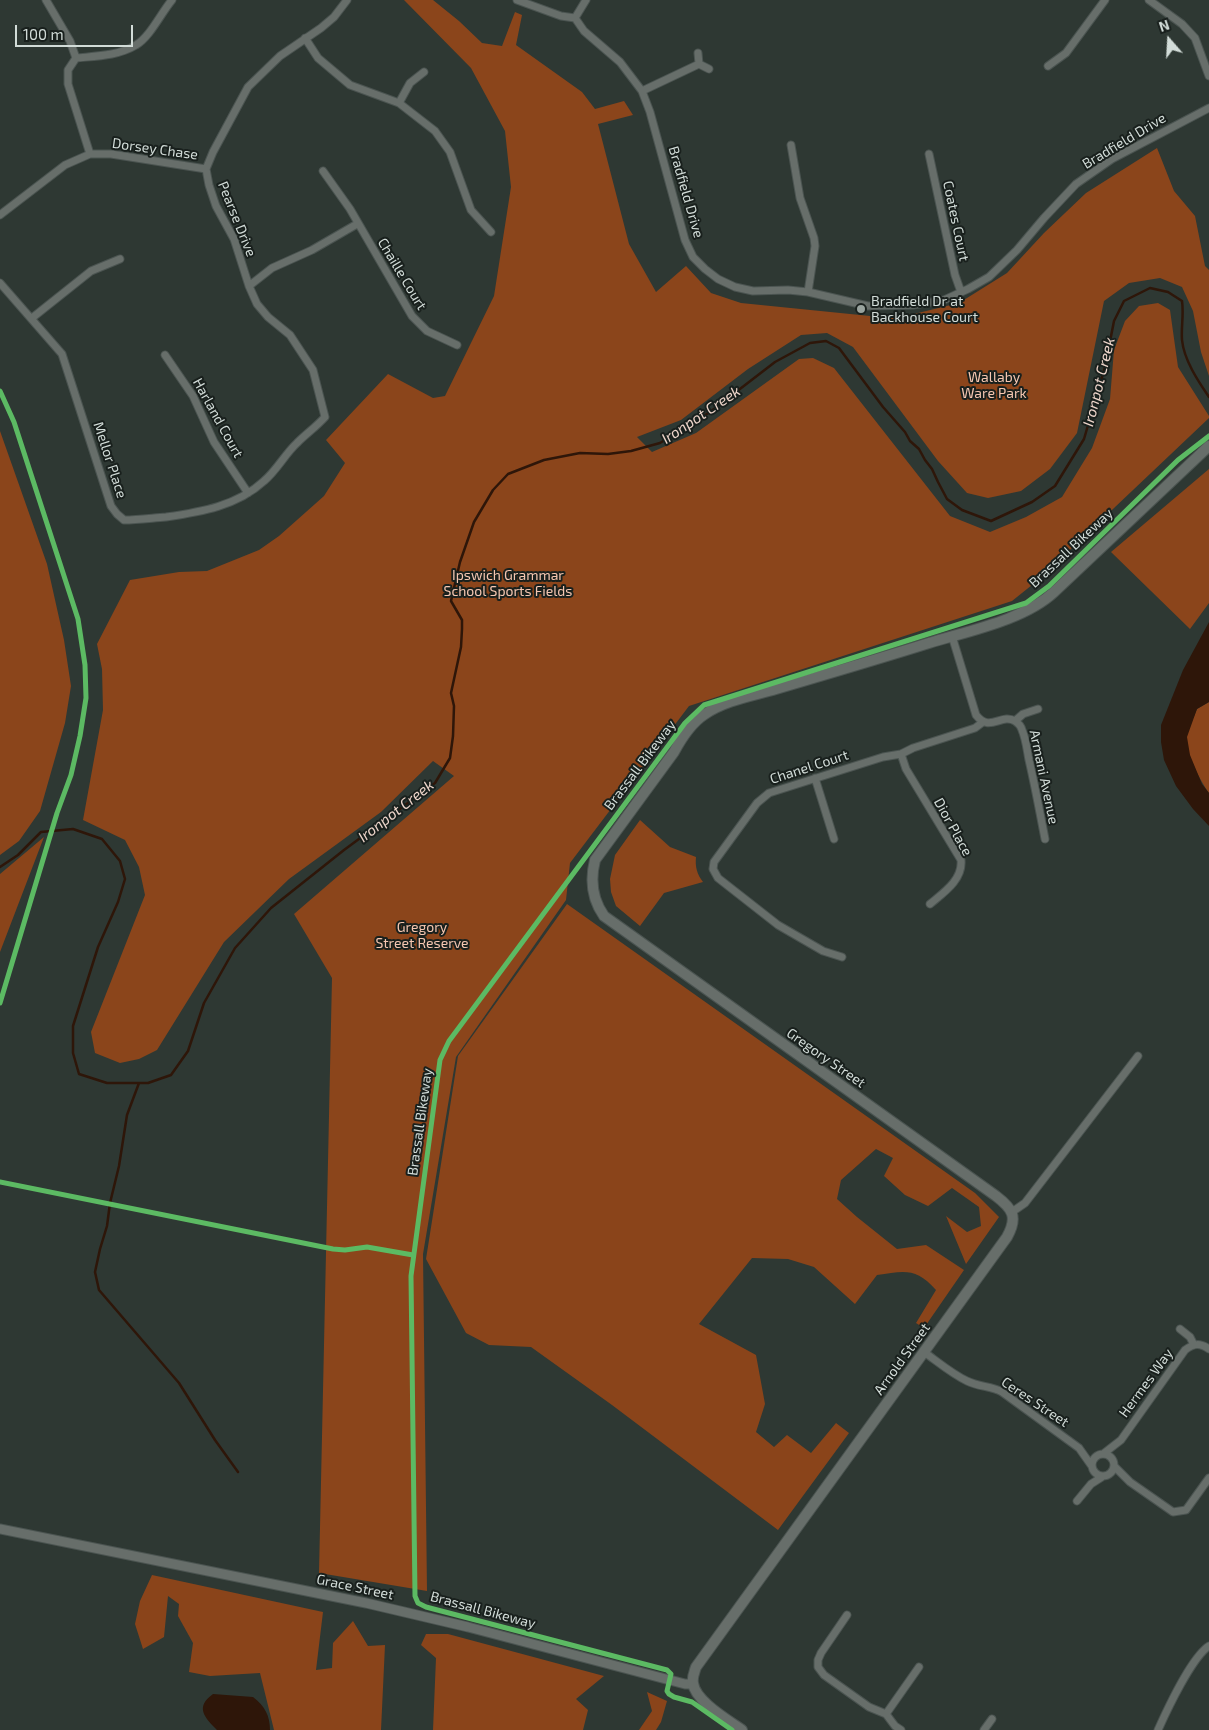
<!DOCTYPE html>
<html>
<head>
<meta charset="utf-8">
<style>
  body { margin:0 }
  #map { position:relative; width:1209px; height:1730px; overflow:hidden; background:#2e3833; font-family:"Exo 2",sans-serif }
  canvas { display:block }
  .north { position:absolute; left:1144px; top:15px; width:50px; height:50px; -webkit-text-stroke:4px #19201d; paint-order:stroke; rotate:341deg; font-size:14px; font-weight:700; line-height:20px; text-align:center; color:#d2dcd8 }
  .north::after { content:''; display:block; margin:auto; width:18px; height:22px; background:#d2dcd8; clip-path:polygon(50% 0,100% 100%,50% 72%,0 100%) }
  .scale { position:absolute; left:15px; top:25px; width:118px; height:22px; box-sizing:border-box; border:2px solid #d2dcd8; border-top:0; padding-left:6px; font-size:15px; line-height:18px; white-space:nowrap; color:#d2dcd8; -webkit-text-stroke:4px #19201d; paint-order:stroke }
</style>
</head>
<body>
<div id="map">
<canvas width="1209" height="1730"></canvas>
<div class="north">N</div>
<div class="scale">100 m</div>
</div>
<script>
const c = document.querySelector('canvas').getContext('2d');
c.lineJoin = 'round';
function fill(path, color) { c.fillStyle = color; c.fill(path, 'evenodd'); }
function stroke(path, color, width, dash) { c.strokeStyle = color; c.lineWidth = width; c.lineCap = dash ? 'butt' : 'round'; c.setLineDash(dash || []); c.stroke(path); }
function drawText(font, color, halo, rows, align = 'center') {
  c.font = font + ' "Exo 2",sans-serif'; c.lineWidth = 4; c.setLineDash([]); c.textBaseline = 'middle'; c.strokeStyle = halo; c.fillStyle = color; for (const [text, x, y, turn = 0] of rows) {
    c.save(); c.translate(x, y); c.rotate((+turn || 0) * Math.PI / 180); c.textAlign = isNaN(turn) ? turn : align; if (halo) c.strokeText(text, 0, 0); c.fillText(text, 0, 0); c.restore();
  }
}
const green = new Path2D(`
  M404 0H433L459 21 482 43 502 46 515 12 522 15 516 45 582 92 595 109 624 101 633 115 598 124 629 244 656 292 686 266 711 293 741 303 870 316 914 314 959 303 1007 273 1044 233 1086 193 1157 148 1174 191 1195 216 1205 266 1209 270V376L1201 352 1193 311 1182 287 1160 278 1129 283 1104 301 1077 433 1050 469 1021 491 988 498 967 493 938 461 853 347 827 333 801 335 748 369 681 420 637 437 652 452 696 433 799 359 813 358 834 368 950 516 990 532 1026 517 1062 497 1092 448 1110 399 1114 350 1125 321 1139 306 1158 303 1170 310 1178 367 1209 416V418L1037 581 1012 601 689 706 570 863 566 900 456 1057 423 1254 427 1591 319 1573 332 978 294 914 454 776 433 761 381 812 289 879 224 942 157 1050 139 1059 120 1063 95 1053 91 1032 145 895 139 867 125 840 83 820 103 710 102 669 97 644 130 580 179 572 207 571 259 550 279 536 324 496 345 463 326 440 388 374 433 398 445 396 494 296 511 187 505 131 471 68Z
  M0 431 47 564 64 640 71 686 65 723 40 811 19 841 0 855Z
  M1209 469V603L1190 629 1111 552Z
  M1209 702V793C1200 780 1184 751 1187 735 1189 726 1194 717 1197 709Z
  M640 820 670 847 696 857C695 867 697 874 703 882L664 893 640 926 616 906 611 892 610 879 615 855Z`);
const forest = new Path2D(`
  M44 837 0 952V874Z
  M567 904 975 1193 999 1217 966 1264 946 1216 967 1232 981 1226 979 1207 952 1188 928 1206 905 1195 884 1176 893 1158 876 1149 841 1180 837 1199 857 1217 897 1249 926 1245 964 1270 924 1328 916 1323 936 1290C916 1267 904 1271 877 1275L855 1304 814 1267 788 1259 752 1258 699 1324 756 1355 765 1404 756 1432 774 1447 787 1435 811 1453 836 1423 849 1433 778 1530 612 1405 531 1347 489 1345 466 1333 426 1259 458 1056Z
  M152 1575 323 1612 316 1670 332 1668 333 1643 353 1621 368 1646 385 1645 381 1730H274L260 1673 210 1676 189 1672 193 1643 178 1616 179 1604 168 1596 164 1637 143 1649 135 1624 140 1601Z
  M426 1634H448L604 1676 576 1699 588 1710 583 1730H433L436 1658 421 1645Z
  M647 1692 667 1701 661 1722 656 1730H639L652 1711Z`);
const water = new Path2D(`
  M1209 622V702L1197 709 1187 737 1190 755 1202 784 1209 793V826L1193 809 1176 786 1164 760 1161 742V725L1183 670Z
  M213 1694 253 1697C265 1706 270 1716 270 1730H217C204 1717 195 1707 213 1694Z`);
const stream = new Path2D(`
  M0 867 18 855 41 832 73 829 102 839 120 861 125 879 118 902 98 947 73 1026V1053L79 1074 107 1083H148L171 1075 188 1051 204 1003 235 948 271 908 344 850 435 783 450 758 453 736 454 706 451 693 461 647 462 629V620L451 601 460 562 474 522 493 490 508 474 544 460 580 453 608 454 631 451 660 443 710 412 775 362 810 343 826 341 839 348 883 407 905 432 910 441 919 449 925 460 932 469 938 482 947 499 962 510 991 521 1032 502 1055 486 1084 439 1105 367 1114 321 1124 301 1150 288 1168 292 1182 301C1184 314 1181 327 1182 340 1184 360 1198 381 1209 397
  M139 1083 127 1115 119 1166 110 1203 107 1226 100 1249 95 1272 99 1290 179 1383 215 1440 238 1472`);
const minor = new Path2D(`
  M46 0 70 41 76 58 68 70V84L90 154
  M517 0 561 16 575 18 584 31 620 62 642 91 650 112 685 240 693 257 705 269 718 279 735 287 753 291 788 290 808 292 868 306 913 305 944 300 968 289 989 277 1017 250 1044 218 1076 184 1112 159 1209 108
  M1149 0 1182 24 1195 38 1209 76
  M575 18 586 0
  M305 38 318 58 350 85 399 103 435 131 450 152 471 210 491 232
  M698 53 699 64 709 69
  M76 58C96 56 118 56 136 45 150 37 161 13 172 0
  M1048 66 1066 53 1105 0
  M642 91 699 64
  M399 103 410 83 424 72
  M791 145 800 198 814 238 815 246 808 292
  M929 154 955 275 961 292
  M323 171 350 209 412 316 427 331 457 345
  M0 215 65 165 90 154H111L206 169
  M0 283 62 354 111 506 117 514 124 520C138 520 152 518 166 517 201 512 237 506 264 481 277 470 285 454 297 443 306 434 316 427 325 417L313 370 290 335 268 317 257 304 249 286 234 239 216 206 209 185 206 169 213 152 248 87 280 56 321 28 334 17 347 0
  M249 286 272 268 312 250 357 224
  M32 318 91 271 120 259
  M165 355 193 396 214 442 248 493
  M952 636 976 715C990 733 1001 713 1015 721 1018 723 1021 726 1022 730 1026 739 1027 750 1029 760 1035 786 1040 813 1045 839
  M1015 721 1023 714 1038 709
  M901 754 906 769 961 860C963 880 943 893 930 904
  M815 778 834 839
  M842 957 823 951 778 925 718 878 713 869 714 862 757 803 769 793 883 757 901 754 913 748 975 728 983 722
  M1012 1212 1025 1203 1138 1056
  M1180 1329 1190 1337 1194 1345
  M924 1352C938 1362 952 1374 967 1381 979 1387 991 1386 1002 1392L1079 1448 1091 1465
  M1092 1465a11 11 0 1 1 22 0a11 11 0 1 1-22 0Z
  M1103 1454 1121 1440 1185 1350C1194 1343 1200 1343 1209 1349
  M1114 1466 1130 1482 1173 1512 1186 1510 1209 1478
  M1077 1501 1091 1484 1102 1477
  M847 1615 821 1653 818 1660V1667L824 1675 869 1707 886 1714 895 1726 901 1730
  M886 1714 919 1667
  M984 1730 992 1719
  M1158 1730C1167 1710 1192 1657 1209 1646`);
const tertiary = new Path2D(`
  M0 1529 366 1603 468 1627 685 1684H693`);
const secondary = new Path2D(`
  M742 1730C728 1720 695 1701 693 1683 692 1677 694 1673 696 1667L1007 1237C1018 1217 1013 1209 996 1196L604 916C592 899 590 880 595 860L674 752C682 737 691 723 705 714 726 700 752 696 776 689 827 674 878 659 929 643 968 631 1024 620 1054 592L1209 446`);
const cycleway = new Path2D(`
  M0 391 14 422 78 619 85 665 86 698 80 736 71 775 57 813 0 1003
  M0 1182 333 1249 345 1250 367 1247 413 1255
  M732 1730 692 1702 674 1697 669 1694 667 1691 671 1674 667 1670 426 1607 418 1603 415 1596 411 1276 440 1060 449 1041 685 723 704 705 1026 603 1049 586 1178 460 1209 436`);
const markers = [
  [861,309,5,"#99a39e"]
];
const streetNames = [
  ["Bradfield Drive",1124,141,-31],
  ["Dorsey Chase",155,149,8],
  ["Bradfield Drive",686,192,74],
  ["Pearse Drive",237,219,68],
  ["Coates Court",956,221,78],
  ["Chaille Court",402,274,59],
  ["Harland Court",218,418,61],
  ["Mellor Place",110,460,72],
  ["Brassall Bikeway",1071,548,-43],
  ["Brassall Bikeway",640,765,-53],
  ["Chanel Court",809,767,-18],
  ["Armani Avenue",1044,777,78],
  ["Dior Place",953,827,61],
  ["Gregory Street",826,1058,35],
  ["Brassall Bikeway",420,1122,-82],
  ["Arnold Street",902,1359,-54],
  ["Hermes Way",1146,1383,-54],
  ["Ceres Street",1035,1402,34],
  ["Grace Street",355,1587,12],
  ["Brassall Bikeway",483,1610,15]
];
const poiNames = [
  ["Bradfield Dr at",871,301],
  ["Backhouse Court",871,317]
];
const parkNames = [
  ["Wallaby",994,377],
  ["Ware Park",994,393],
  ["Ipswich Grammar",508,575],
  ["School Sports Fields",508,591],
  ["Gregory",422,927],
  ["Street Reserve",422,943]
];
const waterNames = [
  ["Ironpot Creek",1099,382,-76],
  ["Ironpot Creek",701,415,-34],
  ["Ironpot Creek",396,811,-38]
];
fill(green, '#8b451b');
fill(forest, '#8a441a');
fill(water, '#2e1609');
stroke(stream, '#2e1609', 2.5);
stroke(minor, '#4b5451', 9);
stroke(tertiary, '#4b5451', 11);
stroke(secondary, '#4b5451', 12);
stroke(minor, '#676e6a', 7);
stroke(tertiary, '#676e6a', 9);
stroke(secondary, '#676e6a', 10);
stroke(cycleway, '#5cba63', 5);
for (const [x, y, r, color] of markers) { const dot = new Path2D(); dot.arc(x, y, r, 0, 2 * Math.PI); c.fillStyle = color; c.fill(dot); stroke(dot, '#19201d', 2); }
drawText('14px', '#d2dcd8', '#19201d', streetNames);
drawText('14px', '#d2dcd8', '#19201d', poiNames, 'left');
drawText('14px', '#f6c7b1', '#19201d', parkNames);
drawText('italic 15px', '#eed6cb', '#19201d', waterNames);
</script>
</body>
</html>
